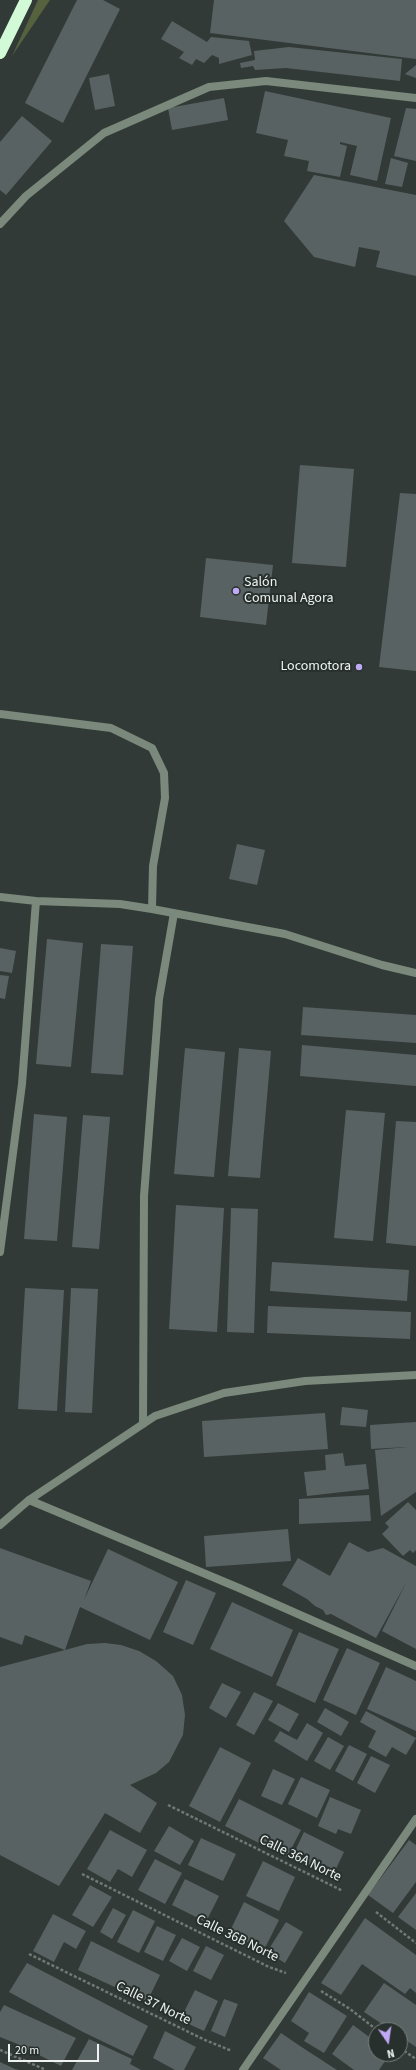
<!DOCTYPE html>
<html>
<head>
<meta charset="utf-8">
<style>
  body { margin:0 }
  #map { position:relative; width:416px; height:2070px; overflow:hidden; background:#323a37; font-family:"Source Sans 3",sans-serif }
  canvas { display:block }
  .north { position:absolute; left:368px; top:2022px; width:40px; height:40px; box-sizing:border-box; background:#28302d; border:1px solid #777e7b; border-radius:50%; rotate:167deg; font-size:11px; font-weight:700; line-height:16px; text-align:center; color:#eef3f1 }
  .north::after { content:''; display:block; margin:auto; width:14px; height:18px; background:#bfa9f4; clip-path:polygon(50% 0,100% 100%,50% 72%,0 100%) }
  .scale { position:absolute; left:8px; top:2044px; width:91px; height:18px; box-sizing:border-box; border:2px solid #eef3f1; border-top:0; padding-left:5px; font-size:12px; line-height:14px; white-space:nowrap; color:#eef3f1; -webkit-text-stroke:3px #28302d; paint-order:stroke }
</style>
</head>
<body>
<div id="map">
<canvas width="416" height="2070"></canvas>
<div class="north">N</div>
<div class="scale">20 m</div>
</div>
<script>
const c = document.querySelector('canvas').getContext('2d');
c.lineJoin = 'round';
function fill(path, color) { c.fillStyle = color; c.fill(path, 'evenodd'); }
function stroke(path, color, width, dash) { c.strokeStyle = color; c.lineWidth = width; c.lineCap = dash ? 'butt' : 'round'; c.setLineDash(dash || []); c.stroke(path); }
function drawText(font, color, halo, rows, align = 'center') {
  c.font = font + ' "Source Sans 3",sans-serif'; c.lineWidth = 4; c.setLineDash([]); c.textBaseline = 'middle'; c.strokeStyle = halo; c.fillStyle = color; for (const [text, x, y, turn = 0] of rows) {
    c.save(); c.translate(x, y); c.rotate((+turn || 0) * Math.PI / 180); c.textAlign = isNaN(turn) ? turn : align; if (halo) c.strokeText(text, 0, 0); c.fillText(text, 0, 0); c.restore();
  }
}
const green = new Path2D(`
  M38 0H50L12 56Z`);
const building = new Path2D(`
  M77 0H103L120 9 63 123 25 103Z
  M214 0H416V59L210 33Z
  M172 21 207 42 211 37 249 41 252 55 219 64V58L212 55 204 63 196 59 192 65 179 58 184 52 161 39Z
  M289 47 402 59 400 81 286 68 255 70 253 66 241 68 240 63 255 60 254 51Z
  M416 65V78L405 74Z
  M109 74 115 106 95 110 89 78Z
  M265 91 391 118 377 181 350 175 357 146 340 142V144L347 146 340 177 307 171 309 161 284 156 288 140 256 133Z
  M224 98 228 120 172 130 168 108Z
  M406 108 416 109V161L394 156Z
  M22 116 52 141 6 195 0 190V142Z
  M391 158 408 163 402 187 385 184Z
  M314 175 416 195V276L376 267 380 251 359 247 355 267 314 257 284 221Z
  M300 465 354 469 346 567 292 563Z
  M400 493 416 494V671L379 667Z
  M206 558 273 565 266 625 200 617Z
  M237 844 265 850 257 885 229 879Z
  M47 939 83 943 71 1067 36 1064Z
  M101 944 133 946 123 1075 91 1073Z
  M0 948 16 951 12 973 0 971Z
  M0 975 9 976 5 999 0 998Z
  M303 1007 416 1015V1043L301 1035Z
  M302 1045 416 1055V1086L300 1076Z
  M185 1048 225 1052 214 1177 174 1174Z
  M239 1048 271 1051 260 1178 228 1176Z
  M346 1110 385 1113 373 1241 334 1238Z
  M34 1114 67 1117 57 1241 24 1239Z
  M83 1115 110 1117 99 1249 72 1247Z
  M396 1121 416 1122V1246L386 1243Z
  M176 1205 224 1208 217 1332 169 1329Z
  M231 1208 258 1209 254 1333 227 1332Z
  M272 1262 409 1270 407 1301 270 1291Z
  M25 1288 64 1290 57 1411 18 1409Z
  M71 1288 98 1289 92 1413 65 1412Z
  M268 1306 411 1312 410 1339 267 1333Z
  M342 1407 368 1410 366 1427 340 1425Z
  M325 1413 328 1449 204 1457 202 1421Z
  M416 1422V1492L381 1516 375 1450 407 1447 371 1449 370 1425Z
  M343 1453 345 1466 366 1464 369 1489 307 1496 304 1472 326 1470 325 1455Z
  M369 1495 371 1521 299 1524V1499Z
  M408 1502 416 1510V1550L413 1553 410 1550 403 1556 382 1534 389 1527 385 1523Z
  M288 1529 291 1561 206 1567 204 1536Z
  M349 1542 368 1552 383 1548 416 1566V1649L382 1631 407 1581 376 1638 331 1614 326 1615 323 1610 315 1606 307 1599 282 1585 298 1558 330 1576Z
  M0 1548 91 1581 84 1600 108 1549 178 1582 150 1640 80 1607 65 1650 87 1644 105 1643 121 1645 139 1651 156 1661 173 1676 182 1695 185 1715 183 1735 169 1762 156 1773 130 1785 157 1803 140 1833 105 1813 59 1886 0 1855V1667L65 1650 25 1635 22 1645 0 1637Z
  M186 1580 216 1593 193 1645 163 1632Z
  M232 1602 293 1630 272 1677 210 1649Z
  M299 1632 339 1649 315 1703 276 1685Z
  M347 1648 380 1663 356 1715 323 1700Z
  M386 1667 416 1681V1731L367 1709Z
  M222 1683 241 1692 226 1718 209 1708Z
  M254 1692 273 1701 254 1735 236 1725Z
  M278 1703 299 1714 289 1732 268 1720Z
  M325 1708 349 1722 341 1736 317 1722Z
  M366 1711 416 1738 406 1755 392 1747 386 1757 368 1747 376 1731 360 1722Z
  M307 1723 323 1733 307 1761 274 1741 280 1731 297 1740Z
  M328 1737 344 1746 330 1770 314 1761Z
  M349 1745 367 1754 353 1781 335 1771Z
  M220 1747 251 1763 220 1822 189 1806Z
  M371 1756 390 1765 375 1793 357 1783Z
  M273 1769 295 1779 282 1805 261 1796Z
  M301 1777 330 1790 317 1818 288 1804Z
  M330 1797 361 1810 351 1834 338 1829 336 1834 318 1826Z
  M239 1799 301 1830 287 1857 225 1826Z
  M169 1826 194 1841 180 1865 154 1851Z
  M110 1830 147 1850 132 1877 118 1869 110 1882 87 1869Z
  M304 1832 344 1852 332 1877 292 1857Z
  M201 1838 236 1854 223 1881 188 1865Z
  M409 1840 416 1845V1882L393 1913 368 1895Z
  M155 1859 182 1873 165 1904 138 1890Z
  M263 1861 295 1877 279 1911 246 1896Z
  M185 1879 219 1896 206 1922 172 1905Z
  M90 1885 112 1897 93 1927 72 1915Z
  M416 1893V1930L398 1917Z
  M244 1902 279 1920 264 1950 229 1933Z
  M113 1908 126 1915 112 1939 100 1932Z
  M133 1910 155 1921 139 1953 117 1942Z
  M53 1914 86 1931 76 1949 64 1942 54 1962 33 1951Z
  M365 1918 416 1955V1993L410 1988 405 1994 362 1964 341 1995 321 1983Z
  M286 1922 303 1932 285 1963 267 1952Z
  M157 1926 176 1935 163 1961 144 1952Z
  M182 1938 200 1947 187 1971 169 1961Z
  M91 1941 160 1975 147 2002 78 1970Z
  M206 1946 224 1955 211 1980 193 1971Z
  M27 1963 148 2026 133 2056 83 2032 9 1992Z
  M384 1983 416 2005V2047L400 2036V2030H391L364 2012Z
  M195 1990 218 2001 204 2031 180 2020Z
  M309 1992 347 2016 324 2053 304 2041 309 2033 291 2021Z
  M224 1999 238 2004 225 2037 211 2031Z
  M4 2005 76 2038 61 2066 15 2043 0 2037V2012Z
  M353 2025 376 2042V2054H390L379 2070H354L332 2054Z
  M165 2031 196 2047 184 2070H175L153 2058Z
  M281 2033 300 2046 337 2070H281L263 2058Z
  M89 2039 132 2059 130 2064 141 2070H72Z
  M0 2062 15 2069 19 2070H0Z`);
const path = new Path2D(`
  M168 1805 343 1891
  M82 1874 269 1967 286 1973
  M376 1912 416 1943
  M29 1954 205 2040 232 2051
  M321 1991 350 2009 377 2030
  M400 2048 416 2059
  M0 2050 46 2070`);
const street = new Path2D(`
  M0 224 26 196 104 133 209 87 266 81 416 98
  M0 714 111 728 152 748 164 773 165 798 153 866 152 909
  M0 897 36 901 120 904 152 909 285 934 382 965 416 973
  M0 1252 22 1084 36 901
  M143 1424 144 1196 159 999 174 913
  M29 1500 239 1588 416 1666
  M0 1525 29 1500 155 1416 224 1393 305 1381 416 1375
  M243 2070 416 1819`);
const highway = new Path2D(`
  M0 53 26 0`);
const markers = [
  [236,591,4,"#bfa9f4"],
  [359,667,4,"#bfa9f4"]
];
const poiNames = [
  ["Salón",244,583],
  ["Comunal Agora",244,599],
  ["Locomotora",351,667,"right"]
];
const streetNames = [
  ["Calle 36A Norte",300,1859,26],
  ["Calle 36B Norte",237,1939,26],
  ["Calle 37 Norte",153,2004,26]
];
fill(green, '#56613e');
fill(building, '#596262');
stroke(path, '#717876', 2.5, [3, 2]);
stroke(street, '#7a897b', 8);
stroke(highway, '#d3fad6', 12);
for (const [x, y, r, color] of markers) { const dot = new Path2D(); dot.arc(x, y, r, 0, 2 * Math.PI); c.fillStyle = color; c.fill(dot); stroke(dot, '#28302d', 1.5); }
drawText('14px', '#eef3f1', '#28302d', poiNames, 'left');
drawText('14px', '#eef3f1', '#28302d', streetNames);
</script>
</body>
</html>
